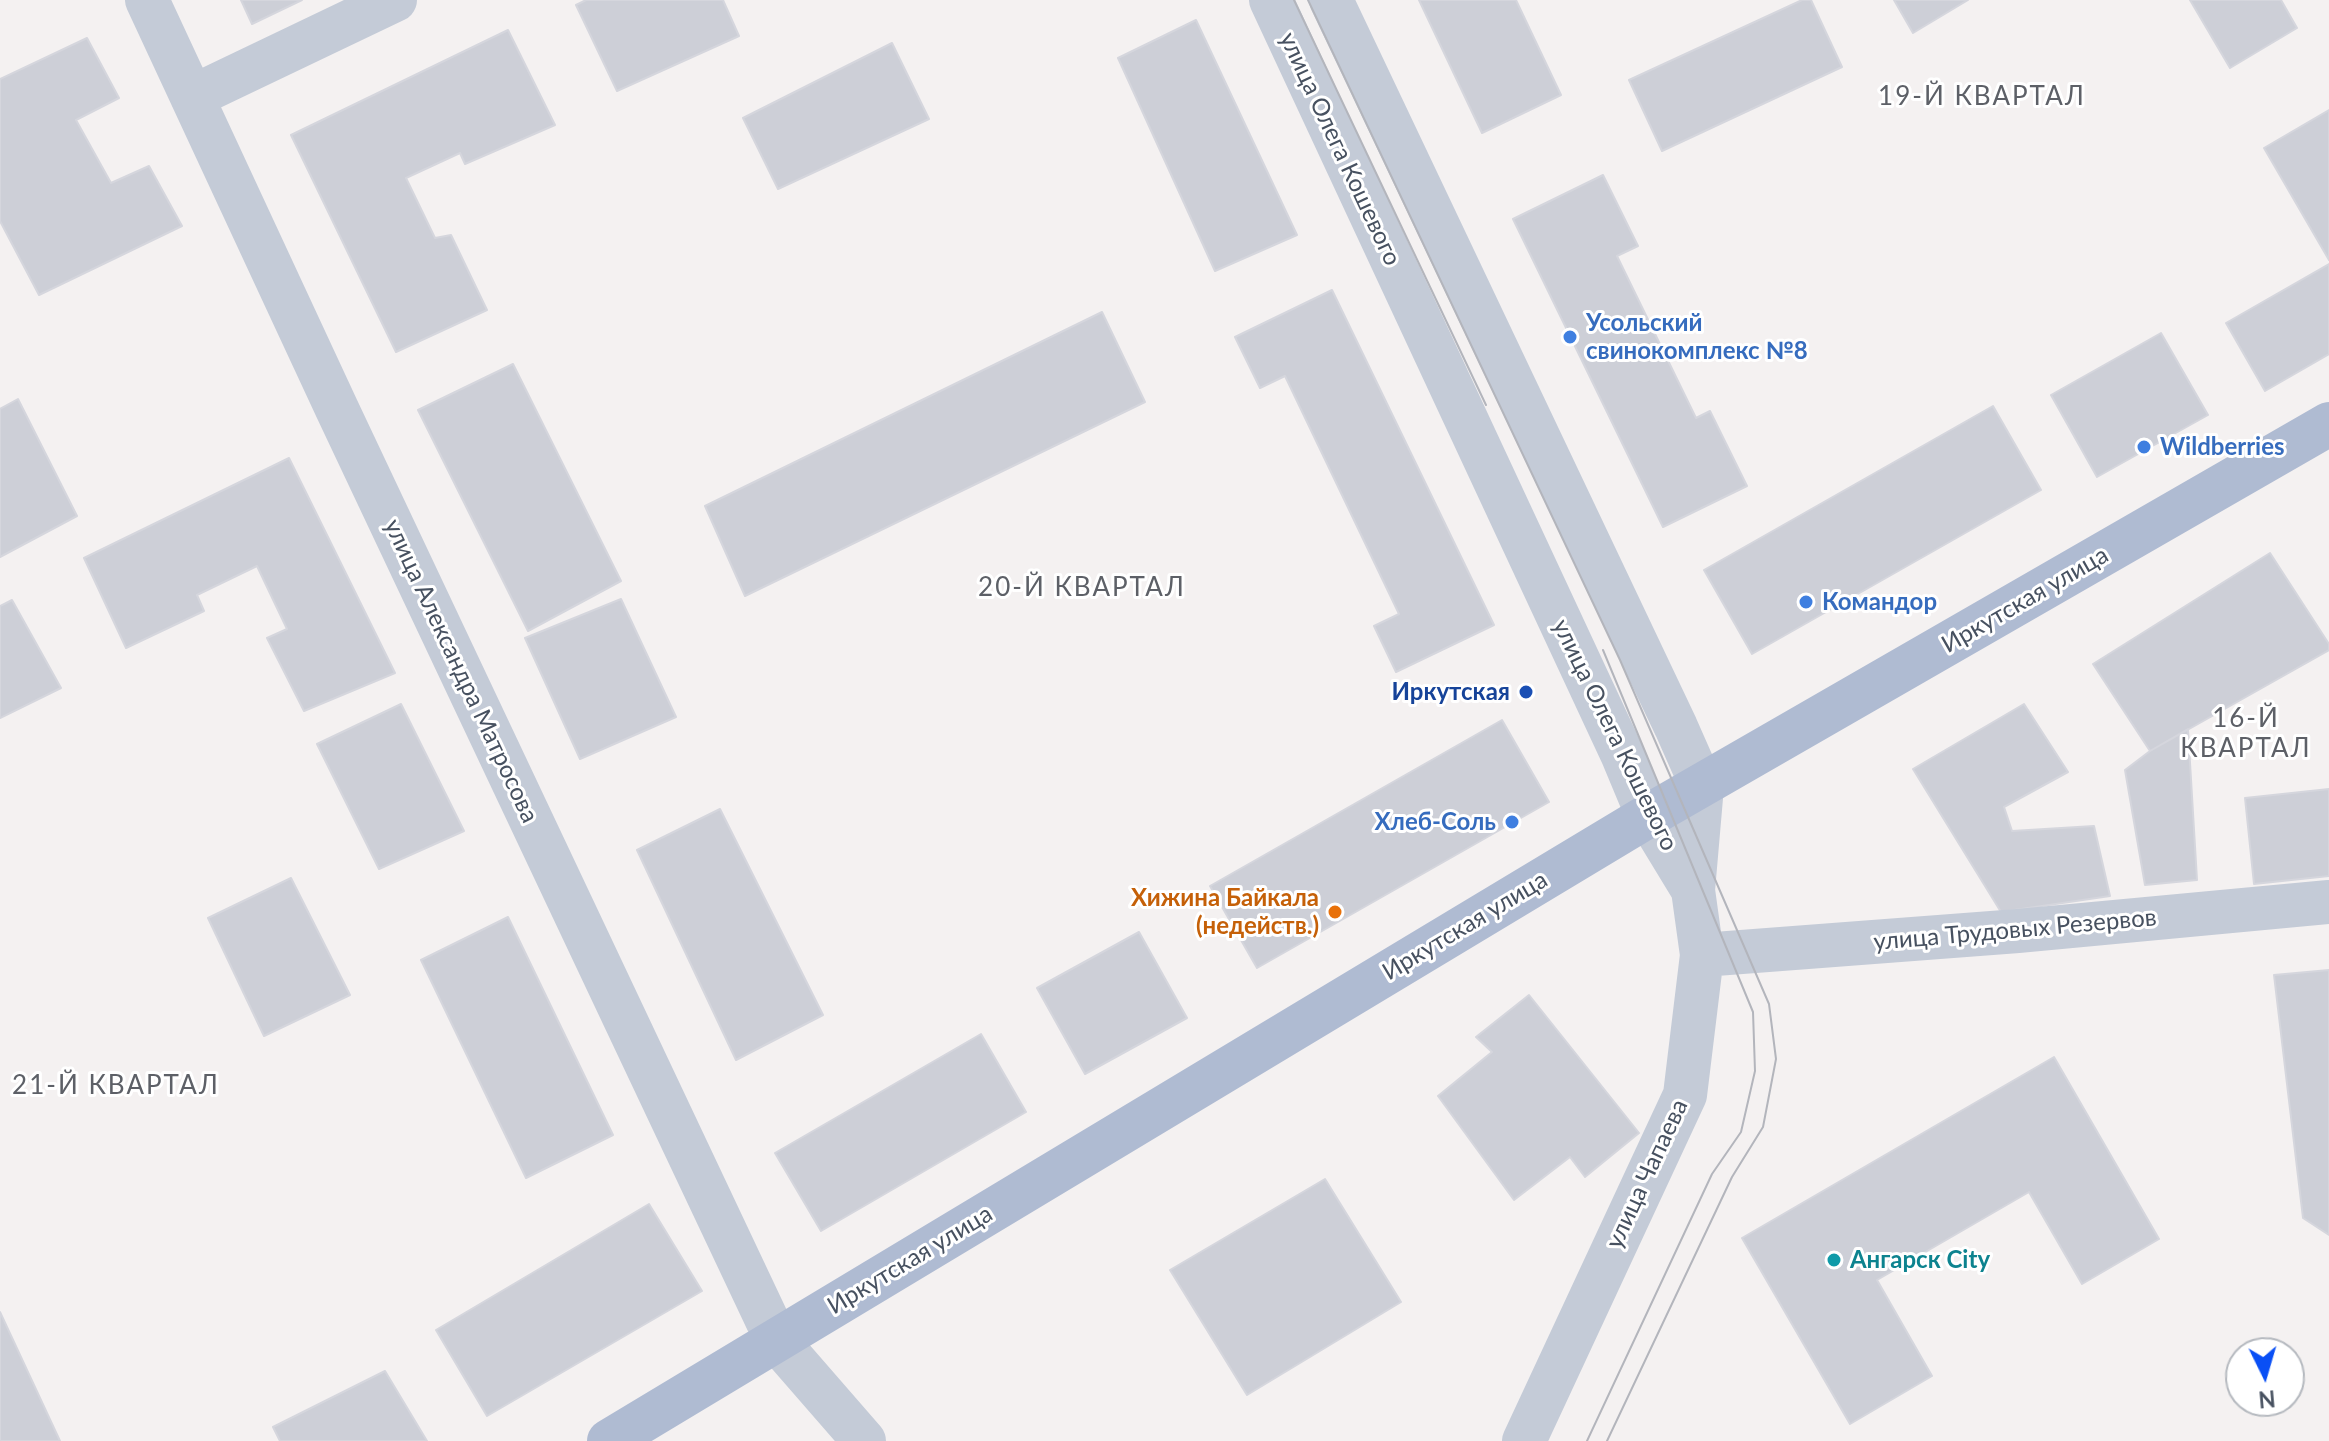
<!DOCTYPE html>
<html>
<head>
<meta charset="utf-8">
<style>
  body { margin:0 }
  #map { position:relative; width:2329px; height:1441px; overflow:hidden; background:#f4f1f1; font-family:Lato,sans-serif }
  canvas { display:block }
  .north { position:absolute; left:2225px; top:1337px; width:80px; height:80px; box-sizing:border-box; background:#fff; border:2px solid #b5b9bf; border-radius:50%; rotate:175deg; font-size:22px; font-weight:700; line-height:32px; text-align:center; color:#475160 }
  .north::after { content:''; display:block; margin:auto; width:28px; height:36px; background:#094ff5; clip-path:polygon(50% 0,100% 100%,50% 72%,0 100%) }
</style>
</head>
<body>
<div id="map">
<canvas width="2329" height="1441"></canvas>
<div class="north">N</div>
</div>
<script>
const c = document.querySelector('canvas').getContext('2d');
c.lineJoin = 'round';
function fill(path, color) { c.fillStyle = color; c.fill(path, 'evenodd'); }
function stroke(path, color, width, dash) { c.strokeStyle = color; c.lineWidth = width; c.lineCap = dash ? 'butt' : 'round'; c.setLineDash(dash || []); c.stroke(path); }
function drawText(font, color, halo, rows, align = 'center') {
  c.font = font + ' Lato,sans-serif'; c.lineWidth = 6; c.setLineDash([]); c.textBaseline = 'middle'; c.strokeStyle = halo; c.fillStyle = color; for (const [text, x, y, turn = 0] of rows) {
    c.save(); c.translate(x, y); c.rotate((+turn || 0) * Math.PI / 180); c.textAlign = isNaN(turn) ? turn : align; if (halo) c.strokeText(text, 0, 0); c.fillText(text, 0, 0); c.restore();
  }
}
const building = new Path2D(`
  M241 0H302L252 24Z
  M586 0H723L739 36 617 91 576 5Z
  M1419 0H1516L1561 95 1482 133Z
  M1802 0H1811L1842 67 1662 151 1629 80Z
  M1894 0H1968L1913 33Z
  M2190 0H2281L2297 28 2230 68Z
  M1196 20 1297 235 1215 271 1118 58Z
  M508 30 555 125 465 164 460 153 406 178 435 238 451 235 487 310 396 352 291 135Z
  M87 38 119 98 76 120 111 183 149 166 182 226 39 295 0 221V79Z
  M892 43 929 119 778 189 743 118Z
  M2329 110V260L2264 148Z
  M1603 175 1638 246 1617 256 1696 418 1710 411 1747 486 1663 527 1513 219Z
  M2329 264V354L2265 391 2226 323Z
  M1332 290 1494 625 1396 672 1374 626 1399 614 1285 376 1260 388 1235 337Z
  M1102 312 1145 402 745 596 705 506Z
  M2161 333 2208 415 2097 477 2051 395Z
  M513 364 621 581 528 631 418 410Z
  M18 399 77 516 0 557V409Z
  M1993 406 2041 490 1752 654 1704 570Z
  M289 458 395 673 304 711 267 638 287 629 257 566 197 595 204 611 126 648 84 558Z
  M2270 553 2329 644V650L2150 751 2093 664Z
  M621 599 676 717 580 759 525 638Z
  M12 600 61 688 0 718V606Z
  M401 704 464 831 379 869 317 744Z
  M2024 704 2068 772 2004 807 2012 831 2094 826 2110 896 2001 912 1913 769Z
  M1502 720 1549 802 1257 968 1210 886Z
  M2188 729 2197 880 2145 885 2125 770 2150 751Z
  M2329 789V876L2254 884 2245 798Z
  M720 809 823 1015 736 1060 637 850Z
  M291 878 350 995 264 1036 208 918Z
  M508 917 613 1135 526 1178 421 960Z
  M1139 932 1187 1018 1085 1074 1037 988Z
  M2329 970V1235L2303 1218 2274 975Z
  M1529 995 1639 1133 1585 1177 1570 1157 1514 1200 1438 1096 1492 1052 1476 1037Z
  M981 1034 1026 1112 821 1231 775 1153Z
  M2054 1057 2159 1239 2082 1284 2029 1192 1877 1280 1932 1376 1850 1424 1742 1238Z
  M1325 1179 1401 1302 1247 1395 1170 1270Z
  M649 1204 702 1291 487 1416 436 1330Z
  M0 1312 60 1441H0Z
  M385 1371 427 1441H280L273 1427Z`);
const minor = new Path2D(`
  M147 0 337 409 777 1341 864 1441
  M1271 0 1623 756 1648 816 1693 890
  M1331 0 1676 727 1702 786 1693 890 1702 955 1685 1095 1524 1441
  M192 97 395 0
  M1702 955 2018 931 2329 902`);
const major = new Path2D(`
  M609 1441 1648 816 2329 424`);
const tram = new Path2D(`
  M1294 0 1486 405
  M1308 0 1620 660 1769 1004 1776 1059 1763 1127 1732 1177 1607 1441
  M1587 1441 1712 1174 1741 1132 1755 1071 1753 1012 1603 650`);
const markers = [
  [1570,337,8,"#3f7fe0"],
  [2144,447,8,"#3f7fe0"],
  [1806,602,8,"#3f7fe0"],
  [1526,692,8,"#1a4fb4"],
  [1512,822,8,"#3f7fe0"],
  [1335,912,8,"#e8710a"],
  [1834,1260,8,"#0f9aa8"]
];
const streetNames = [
  ["улица Олега Кошевого",1340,149,65],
  ["Иркутская улица",2025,600,-30],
  ["улица Александра Матросова",461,671,65],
  ["улица Олега Кошевого",1615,735,64],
  ["Иркутская улица",1465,926,-31],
  ["улица Трудовых Резервов",2015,930,-5],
  ["улица Чапаева",1647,1174,-65],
  ["Иркутская улица",910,1260,-31]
];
const shopNames = [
  ["Усольский",1586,323],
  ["свинокомплекс №8",1586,351],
  ["Wildberries",2160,447],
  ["Командор",1822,602],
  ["Хлеб-Соль",1496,822,"right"]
];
const transitNames = [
  ["Иркутская",1510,692]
];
const foodNames = [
  ["Хижина Байкала",1319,898],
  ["(недейств.)",1319,926]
];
const cultureNames = [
  ["Ангарск City",1850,1260]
];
const neighbourhoodNames = [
  ["19-Й КВАРТАЛ",1982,97],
  ["20-Й КВАРТАЛ",1082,588],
  ["16-Й",2246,719],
  ["КВАРТАЛ",2246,749],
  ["21-Й КВАРТАЛ",116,1086]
];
fill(building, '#cdcfd7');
stroke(building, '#d5d6dd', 2);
stroke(minor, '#c4cbd7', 44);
stroke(major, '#afbbd2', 44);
stroke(tram, '#b3b5bc', 2);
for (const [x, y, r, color] of markers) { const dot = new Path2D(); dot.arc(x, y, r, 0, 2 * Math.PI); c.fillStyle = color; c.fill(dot); stroke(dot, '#fff', 3); }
drawText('24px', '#475160', '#fff', streetNames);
drawText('bold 24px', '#366cbe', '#fff', shopNames, 'left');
drawText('bold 24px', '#164399', '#fff', transitNames, 'right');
drawText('bold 24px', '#c56008', '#fff', foodNames, 'right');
drawText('bold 24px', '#0d838f', '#fff', cultureNames, 'left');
c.letterSpacing = '2px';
drawText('26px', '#5d6067', '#fff', neighbourhoodNames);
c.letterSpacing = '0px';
</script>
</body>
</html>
